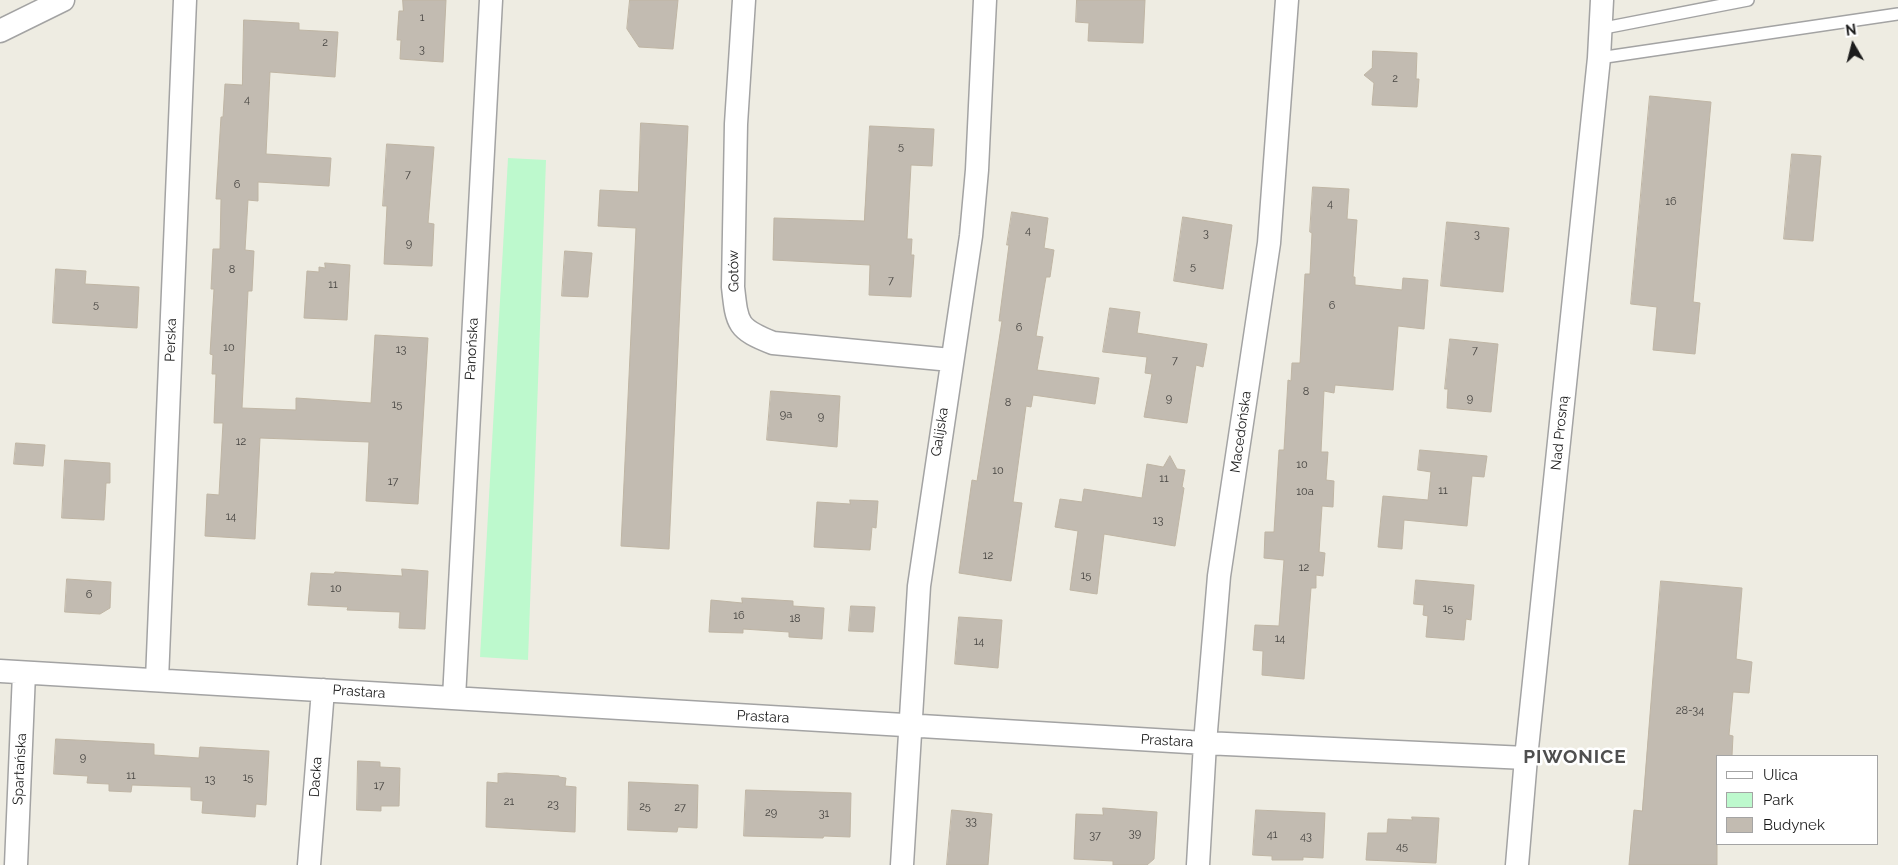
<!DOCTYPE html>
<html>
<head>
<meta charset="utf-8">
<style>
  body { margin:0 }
  #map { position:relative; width:1898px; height:865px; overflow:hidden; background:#eeece2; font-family:Raleway,sans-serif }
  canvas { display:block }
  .legend { position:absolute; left:1716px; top:755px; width:162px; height:90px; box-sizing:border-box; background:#fff; border:1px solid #a4a4a4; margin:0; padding:6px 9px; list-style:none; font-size:15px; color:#1c1c1c }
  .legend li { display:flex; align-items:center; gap:10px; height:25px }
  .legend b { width:25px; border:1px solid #a4a4a4 }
  .north { position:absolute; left:1828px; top:20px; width:50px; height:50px; -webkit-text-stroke:4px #fff; paint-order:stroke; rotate:352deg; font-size:14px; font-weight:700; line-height:20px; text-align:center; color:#1c1c1c }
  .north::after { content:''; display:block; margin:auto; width:18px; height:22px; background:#1c1c1c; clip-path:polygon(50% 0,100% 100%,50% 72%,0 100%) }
</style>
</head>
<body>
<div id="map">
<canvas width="1898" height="865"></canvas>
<ul class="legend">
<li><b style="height:6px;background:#fff"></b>Ulica</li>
<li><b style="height:14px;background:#bdf9cd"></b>Park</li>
<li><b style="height:14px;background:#c2bbb1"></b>Budynek</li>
</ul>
<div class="north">N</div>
</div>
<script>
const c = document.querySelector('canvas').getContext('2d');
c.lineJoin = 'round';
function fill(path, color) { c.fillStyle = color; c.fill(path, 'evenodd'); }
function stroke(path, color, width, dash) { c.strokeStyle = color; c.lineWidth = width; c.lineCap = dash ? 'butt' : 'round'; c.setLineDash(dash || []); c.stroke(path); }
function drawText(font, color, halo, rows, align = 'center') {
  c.font = font + ' Raleway,sans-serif'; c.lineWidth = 5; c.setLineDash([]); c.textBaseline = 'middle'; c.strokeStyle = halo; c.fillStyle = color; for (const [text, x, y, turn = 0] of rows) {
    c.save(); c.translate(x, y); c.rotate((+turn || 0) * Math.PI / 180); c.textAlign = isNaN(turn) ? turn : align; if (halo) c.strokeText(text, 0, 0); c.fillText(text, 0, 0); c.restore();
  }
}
const park = new Path2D(`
  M508 158 546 160 528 660 480 657Z`);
const building = new Path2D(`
  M403 0H446L443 62 400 59 401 40H397L398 25 399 11H403Z
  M630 0H678L673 49 639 47 627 29Z
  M1077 0H1145L1143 43 1088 41 1089 23 1076 22Z
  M244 20 299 23V30L338 32 335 77 270 72 266 154 331 158 329 186 258 182V201L248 200 245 250 254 251 252 291H248L242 408 296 410V398L371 403 375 335 428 338 418 504 366 501 369 442 260 438 255 539 205 536 207 494 219 495 223 423H214L216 374H212L213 355 210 354 214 289H211L213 249H220L221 199H216L221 117H223L225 84 242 85Z
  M1373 51 1417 53 1416 79H1419L1417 107 1372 105 1374 83 1364 75 1372 68Z
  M1650 96 1711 102 1693 302 1700 303 1695 354 1653 350 1657 307 1631 304Z
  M641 123 688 126 669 549 621 546 636 228 598 226 600 190 638 192Z
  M870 126 934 129 932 166 911 165 907 239H912L911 255H914L911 297 869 295 870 265 773 260 774 218 864 221Z
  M387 144 434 147 428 223 434 224 432 266 384 264 387 206H383Z
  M1792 154 1821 156 1813 241 1784 239Z
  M1313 187 1349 189 1347 219 1357 220 1353 277H1355V285L1402 290 1403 278 1428 280 1424 329 1398 326 1393 390 1335 385 1334 393 1324 391 1321 452H1328L1326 480 1334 481 1333 507 1322 506 1319 552 1325 553 1323 576 1316 575V588H1311L1304 679 1262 675 1263 651 1253 650 1255 625 1279 626 1284 560 1264 558 1265 532H1274L1279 450H1284L1288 380 1291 381 1292 363H1300L1305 274H1310L1312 233 1310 232Z
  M1012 212 1048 218 1044 248 1054 250 1050 277H1046L1036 336 1043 337 1037 370 1099 378 1095 404 1033 395 1031 407 1026 406 1013 502 1022 503 1011 581 959 573 972 480 977 481 1002 321H999L1009 245H1007Z
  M1183 217 1232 225 1223 289 1174 281Z
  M1447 222 1509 228 1503 292 1441 286Z
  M565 251 592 253 588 297 562 296Z
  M325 263 350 265 347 320 304 318 307 271 319 272V267L325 268Z
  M56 269 86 271 85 284 139 287 137 328 53 323Z
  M1110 308 1140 312 1137 333 1207 344 1203 367 1196 365 1187 423 1144 417 1152 374 1145 373 1147 357 1103 352Z
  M1450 339 1498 344 1491 412 1447 408 1448 389H1445Z
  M771 391 840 396 837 447 767 440Z
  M16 443 45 445 43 466 14 464Z
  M1420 450 1487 456 1484 477 1472 476 1467 526 1404 520 1402 549 1378 547 1383 496 1428 500 1431 472 1418 470Z
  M1170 456 1177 469 1185 470 1182 487 1184 488 1175 546 1104 534 1097 594 1070 590 1078 531 1055 527 1060 499 1082 502 1084 489 1142 498 1147 464 1163 467Z
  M65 460 110 463V483H106L104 520 62 518Z
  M850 500 878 501 876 528 872 527 870 550 814 547 817 502 850 504Z
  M402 569 428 571 425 629 399 628 400 612 347 610 348 607 308 605 311 573 334 574 335 572 402 576Z
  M67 579 111 582 110 608 100 614 65 612Z
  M1416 580 1474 585 1471 620 1466 619 1464 640 1426 637 1428 616 1423 615 1424 605 1414 604Z
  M1661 581 1742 588 1736 659 1752 662 1749 693 1733 692 1729 735 1733 736 1732 756H1717V865H1629L1634 810 1642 811Z
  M742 598 793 601V606L824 608 822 639 789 637V632L743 629V633L709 632 711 600 742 603Z
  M851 606 875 607 873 632 849 631Z
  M959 617 1002 620 998 668 955 664Z
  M56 739 154 744V755L199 758 200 747 269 751 266 805 256 804 255 817 202 813 203 801 191 800V787L132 785 131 792 109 791V784L87 783 88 776 54 774Z
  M358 761 380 762V767L400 768 399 806H381V811L357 810Z
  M506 773 559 776V777L566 778 565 786 576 787 575 832 486 827 487 782 498 783V774Z
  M629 782 698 785 697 828 678 827 677 832 628 830Z
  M746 790 851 793 850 837 824 836 823 838 744 836Z
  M1103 808 1157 812 1154 859 1147 865H1113V861L1074 859 1076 814 1103 815Z
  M952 810 992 814 988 865H947Z
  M1256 810 1325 813 1323 858 1303 857V860H1272V856L1253 855Z
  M1412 817 1439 818 1436 863 1366 860 1368 833H1387L1388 819 1412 820Z`);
const service = new Path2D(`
  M1599 29 1748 0
  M1599 58 1898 14`);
const minor = new Path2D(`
  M744 0 736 124 733 287C737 324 737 329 773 343L951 360
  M0 31 63 0
  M0 671 1205 743 1526 758
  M157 680 185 0
  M454 698 491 0
  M16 865 24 673
  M309 865 323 690
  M902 865 919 586 971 236 977 170 985 0
  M1198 865 1205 743 1219 576 1269 243 1287 0
  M1517 865 1526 758 1599 58 1602 0`);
const numberNames = [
  ["1",422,18],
  ["2",325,43],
  ["3",422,50],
  ["2",1395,79],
  ["4",247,100],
  ["5",901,147],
  ["7",408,175],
  ["6",237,185],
  ["16",1671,202],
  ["4",1330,204],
  ["4",1028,231],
  ["3",1206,234],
  ["3",1477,235],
  ["9",409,244],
  ["5",1193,267],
  ["8",232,270],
  ["7",891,281],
  ["11",333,285],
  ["5",96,305],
  ["6",1332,306],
  ["6",1019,328],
  ["10",229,348],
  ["13",401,350],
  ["7",1475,351],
  ["7",1175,361],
  ["8",1306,392],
  ["9",1169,399],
  ["9",1470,399],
  ["8",1008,403],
  ["15",397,405],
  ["9a",786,415],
  ["9",821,417],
  ["12",241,442],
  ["10",1302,465],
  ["10",998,471],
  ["11",1164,479],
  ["17",393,482],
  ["11",1443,491],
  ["10a",1305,492],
  ["14",231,517],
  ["13",1158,521],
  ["12",988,556],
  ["12",1304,568],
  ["15",1086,576],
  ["10",336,589],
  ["6",89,595],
  ["15",1448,609],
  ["16",739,616],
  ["18",795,619],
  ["14",1280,639],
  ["14",979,642],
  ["28-34",1690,711],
  ["9",83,758],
  ["11",131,776],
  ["15",248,778],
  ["13",210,780],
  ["17",379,786],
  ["21",509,802],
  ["23",553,805],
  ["25",645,807],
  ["27",680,808],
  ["29",771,813],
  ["31",824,814],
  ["33",971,822],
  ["39",1135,834],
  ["41",1272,835],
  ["37",1095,836],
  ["43",1306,837],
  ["45",1402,847]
];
const streetNames = [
  ["Gotów",734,271,-91],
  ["Perska",171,340,-88],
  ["Panońska",472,349,-87],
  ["Galijska",940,432,-81],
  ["Macedońska",1241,432,-82],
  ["Nad Prosną",1560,433,-84],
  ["Prastara",359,692,4],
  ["Prastara",763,717,3],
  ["Prastara",1167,741,3],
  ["Spartańska",20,769,-87],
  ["Dacka",316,777,-86]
];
const districtNames = [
  ["PIWONICE",1575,757]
];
fill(park, '#bdf9cd');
fill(building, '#c2bbb1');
stroke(building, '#bfb5a4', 1);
stroke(service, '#a3a3a3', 14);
stroke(minor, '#a3a3a3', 25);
stroke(service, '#fff', 11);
stroke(minor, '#fff', 22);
drawText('11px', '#464441', null, numberNames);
drawText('14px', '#1c1c1c', '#fff', streetNames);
c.letterSpacing = '1px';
drawText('bold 19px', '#4f4f4f', '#fff', districtNames);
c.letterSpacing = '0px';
</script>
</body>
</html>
